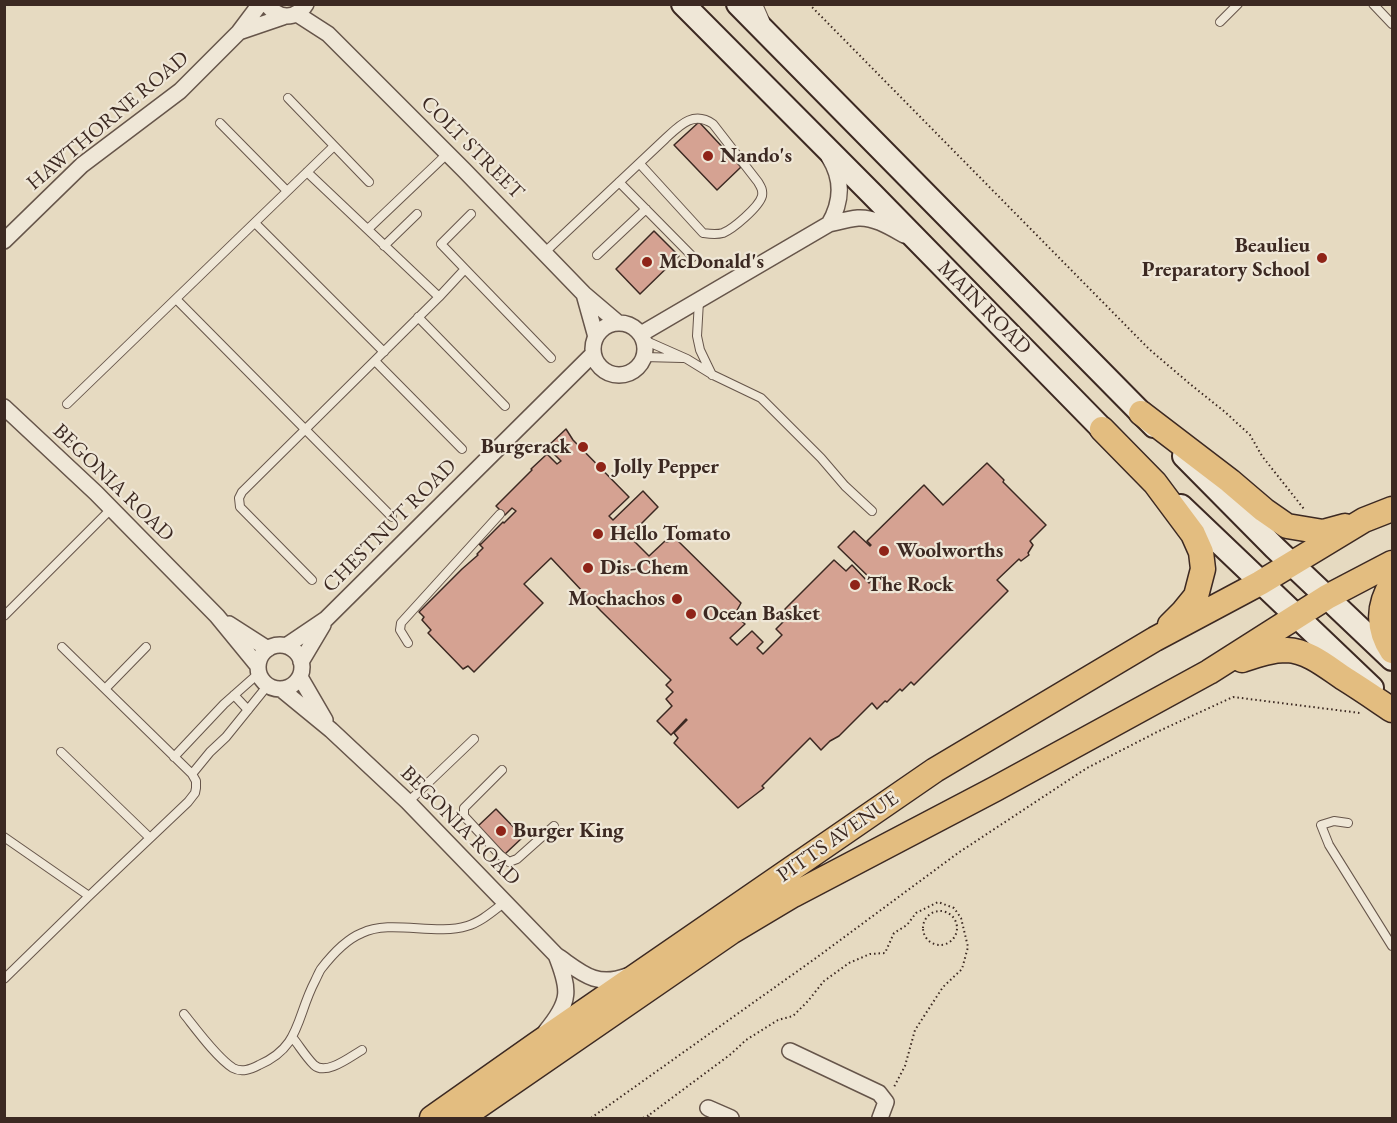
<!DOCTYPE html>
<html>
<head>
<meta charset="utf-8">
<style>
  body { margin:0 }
  #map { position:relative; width:1397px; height:1123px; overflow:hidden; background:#e6dac1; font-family:"EB Garamond",serif }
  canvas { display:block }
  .frame { position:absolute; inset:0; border:6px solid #3c2922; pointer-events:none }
</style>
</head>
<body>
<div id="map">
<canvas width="1397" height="1123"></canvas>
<div class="frame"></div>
</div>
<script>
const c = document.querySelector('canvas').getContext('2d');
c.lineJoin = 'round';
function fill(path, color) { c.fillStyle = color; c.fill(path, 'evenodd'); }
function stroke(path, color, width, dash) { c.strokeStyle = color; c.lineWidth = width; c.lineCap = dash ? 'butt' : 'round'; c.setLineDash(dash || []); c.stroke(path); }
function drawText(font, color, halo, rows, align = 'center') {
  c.font = font + ' "EB Garamond",serif'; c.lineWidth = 4.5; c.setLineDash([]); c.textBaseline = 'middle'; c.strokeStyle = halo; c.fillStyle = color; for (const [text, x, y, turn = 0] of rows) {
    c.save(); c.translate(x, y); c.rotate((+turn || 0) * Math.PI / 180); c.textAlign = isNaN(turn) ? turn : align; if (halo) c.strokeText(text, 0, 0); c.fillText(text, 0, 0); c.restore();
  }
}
const building = new Path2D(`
  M699 122 741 167 717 190 674 145Z
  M654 231 679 256 640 294 616 269Z
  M566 429 573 440 629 497 609 516 613 520 643 491 658 507 629 536 649 556 665 541 667 542 676 539 741 603 736 612 738 614 736 616 745 624 730 638 737 645 752 631 763 642 757 648 763 654 782 635 776 629 790 615 785 609 834 560 846 571 852 565 869 583 872 580 838 547 854 531 870 546 871 545 867 541 924 485 943 505 987 463 1004 480 1003 482 1046 525 1030 541 1033 545 1028 553 1029 555 1021 561 1019 559 997 580 1008 591 914 685 911 682 902 691 900 689 887 702 885 701 877 709 872 703 839 736 830 741 821 750 810 738 762 786 764 788 738 808 674 743 678 738 674 733 687 720 686 719 671 735 657 721 672 706 666 699 673 692 666 685 671 680 601 611 551 558 524 584 543 603 474 672 468 666 463 669 428 633 431 630 422 620 424 617 419 612 462 569 478 555 477 554 483 548 479 544H481L503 522 504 523 516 511 512 508 505 515 496 506 532 470 531 469 547 454 557 464 561 461 547 447Z
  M496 809 523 837 505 854 478 826Z`);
const path = new Path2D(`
  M809 4 1149 349 1190 384 1225 412 1250 435 1262 456 1304 509
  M923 928a17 17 0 1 1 34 0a17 17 0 1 1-34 0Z
  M591 1118 816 958 958 853 1087 768 1159 731 1233 697 1360 713
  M643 1118 649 1115
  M649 1118V1115L731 1054 746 1040 778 1020 793 1016 808 1001 824 981 849 963 870 954 885 953 894 933 907 925 916 913 938 902 954 908 961 918 968 947 962 969 943 987 915 1030 905 1066 894 1087`);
const lane = new Path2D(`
  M758 4 765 20
  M1373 4 1392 24
  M1220 22 1238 4
  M288 98 369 182
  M220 123 287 191
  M307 172 439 297 465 269 551 358
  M619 182 693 257
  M255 223 384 352
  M368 229 448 153
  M384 246 417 214
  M545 252 665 139C679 126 693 110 713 124L758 182C761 187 763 190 762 196 759 207 733 229 723 233 716 235 710 234 703 233L640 164
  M597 255 646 209
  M465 269 441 244 471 214
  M176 299 392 517
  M699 301 697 336 700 350 712 375
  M418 317 505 406
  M644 340 687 359 713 375 761 398 821 458 845 486 872 511
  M644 357 682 358
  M375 361 462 449
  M67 404 334 146
  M312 580 240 507 239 498 242 492 439 297
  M4 616 111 509
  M408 643 400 630 401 623 500 514
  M105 689 146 647
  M234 695 248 710
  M61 752 150 838
  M174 757 224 704 259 673
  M502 770 464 808V816L500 855 509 862 517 859 554 826
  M192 774 210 752 226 737 268 685
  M408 802 474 739
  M1348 823 1334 821 1321 825 1329 845 1392 946
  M4 837 89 896
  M4 979 89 896 188 802 195 793 196 788V781L192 774 62 647
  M184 1014C196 1029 217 1058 233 1068 242 1073 251 1069 259 1065 301 1047 296 1017 315 981 317 977 319 972 321 969 331 956 347 939 362 933 390 919 436 936 467 926 481 922 493 911 505 902
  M293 1038C300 1047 306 1057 314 1065 326 1076 350 1057 362 1050`);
const street = new Path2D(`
  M267 4C278 20 296 20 306 4
  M297 14 328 34 464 170 584 294 617 322
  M239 32 283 17
  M829 224C842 202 843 179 829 157
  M4 241 82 165 180 91 239 32 260 4
  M584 294 596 337
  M593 349a26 26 0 1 1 52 0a26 26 0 1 1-52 0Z
  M641 334 829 224C838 222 848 219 858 218 874 217 890 227 904 235
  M4 407 96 493 217 616 258 666
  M229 624 268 649
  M258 667a22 22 0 1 1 44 0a22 22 0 1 1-44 0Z
  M286 646 326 619 593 354
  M301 662 323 625
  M300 677 325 720
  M281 689 331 730 408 802 556 955C581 972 595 988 627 976
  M546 1031C571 1001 570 990 556 955
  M790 1051 879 1093 886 1102 880 1118
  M708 1108 731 1118`);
const secondary = new Path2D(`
  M683 4 872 194 1114 441
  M738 4 1154 426
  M1184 456 1275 548 1392 659
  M1181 506 1372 688`);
const primary = new Path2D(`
  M1141 413 1230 481 1264 510 1287 526 1323 532 1345 526
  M1102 429 1155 483 1193 534 1201 552 1203 569 1196 596 1183 612 1170 625
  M1392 583C1378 605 1377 629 1392 651
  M1242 660C1257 655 1271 650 1287 650 1309 651 1328 668 1345 679 1361 689 1377 700 1392 710
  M432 1118 537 1044 935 770 1155 639 1260 583 1364 520 1392 509
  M461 1118 731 932 793 895 995 789 1209 672 1327 597 1392 563`);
const markers = [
  [708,156,6,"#8f2418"],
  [1322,258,6,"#8f2418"],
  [647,262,6,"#8f2418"],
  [583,447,6,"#8f2418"],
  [601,467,6,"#8f2418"],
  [598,534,6,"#8f2418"],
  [884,551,6,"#8f2418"],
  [588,568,6,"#8f2418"],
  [855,585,6,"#8f2418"],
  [677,599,6,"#8f2418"],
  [691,614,6,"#8f2418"],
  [501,831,6,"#8f2418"]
];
const streetNames = [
  ["HAWTHORNE ROAD",108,121,-40],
  ["COLT STREET",472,148,45],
  ["MAIN ROAD",984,308,45],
  ["BEGONIA ROAD",113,483,44],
  ["CHESTNUT ROAD",390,526,-45],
  ["BEGONIA ROAD",460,826,45],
  ["PITTS AVENUE",838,837,-35]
];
const poiNames = [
  ["Nando's",720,156],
  ["Beaulieu",1310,246,"right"],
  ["Preparatory School",1310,270,"right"],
  ["McDonald's",659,262],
  ["Burgerack",571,447,"right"],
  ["Jolly Pepper",613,467],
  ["Hello Tomato",610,534],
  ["Woolworths",896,551],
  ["Dis-Chem",600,568],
  ["The Rock",867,585],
  ["Mochachos",665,599,"right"],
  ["Ocean Basket",703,614],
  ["Burger King",513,831]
];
fill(building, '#d5a292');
stroke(building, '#3c2922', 1.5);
stroke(lane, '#66554a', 10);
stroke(street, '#66554a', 18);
stroke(secondary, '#3c2922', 26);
stroke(primary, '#3c2922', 27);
stroke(path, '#3c2922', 2, [1.5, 3]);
stroke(lane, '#efe7d7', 8);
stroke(street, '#efe7d7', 15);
stroke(secondary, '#efe7d7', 22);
stroke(primary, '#e3bd80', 24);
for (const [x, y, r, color] of markers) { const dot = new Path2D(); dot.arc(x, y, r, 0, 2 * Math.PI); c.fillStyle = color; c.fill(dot); stroke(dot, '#efe7d7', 2); }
drawText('21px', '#3c2922', '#efe7d7', streetNames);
drawText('bold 21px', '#3c2922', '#efe7d7', poiNames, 'left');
</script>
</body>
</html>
